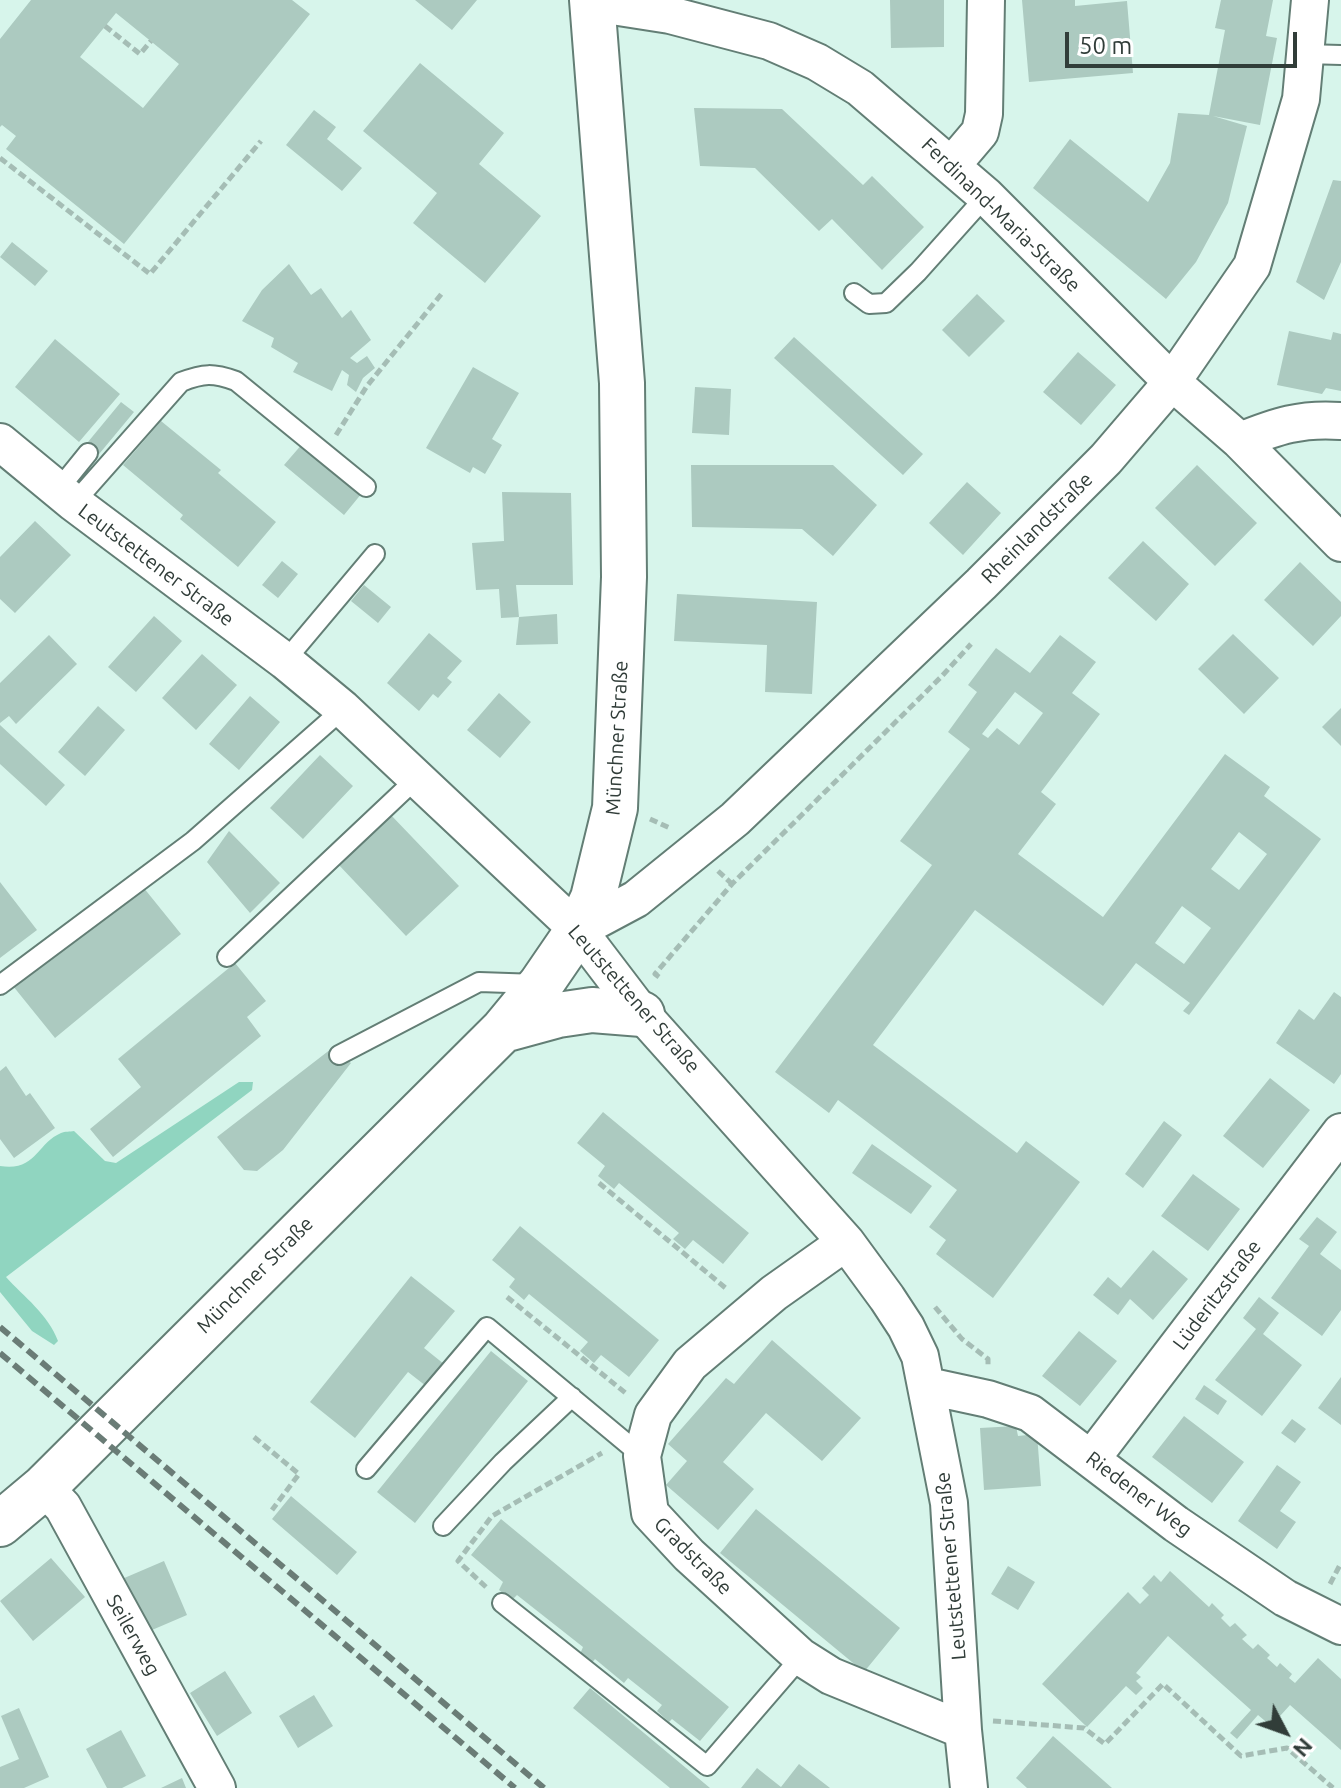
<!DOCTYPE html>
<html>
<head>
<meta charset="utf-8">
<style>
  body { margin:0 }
  #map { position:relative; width:1341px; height:1788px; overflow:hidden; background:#d7f5eb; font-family:Ubuntu,sans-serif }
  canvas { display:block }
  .north { position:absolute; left:1245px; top:1692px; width:80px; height:80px; -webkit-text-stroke:6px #fff; paint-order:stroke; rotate:131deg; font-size:22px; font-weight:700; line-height:32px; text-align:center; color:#313d39 }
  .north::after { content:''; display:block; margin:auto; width:28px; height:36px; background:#313d39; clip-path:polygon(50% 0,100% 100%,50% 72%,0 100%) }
  .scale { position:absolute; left:1065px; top:32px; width:232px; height:36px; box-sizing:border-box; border:4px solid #313d39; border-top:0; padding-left:10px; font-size:24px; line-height:28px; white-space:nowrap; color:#313d39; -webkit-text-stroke:6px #fff; paint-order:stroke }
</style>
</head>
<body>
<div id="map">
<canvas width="1341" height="1788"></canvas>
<div class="north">N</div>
<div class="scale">50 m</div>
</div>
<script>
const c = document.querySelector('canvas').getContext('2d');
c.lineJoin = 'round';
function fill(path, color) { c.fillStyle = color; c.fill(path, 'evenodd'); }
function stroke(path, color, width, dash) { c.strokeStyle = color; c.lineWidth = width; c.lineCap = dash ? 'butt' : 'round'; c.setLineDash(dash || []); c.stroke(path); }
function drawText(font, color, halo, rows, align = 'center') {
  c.font = font + ' Ubuntu,sans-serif'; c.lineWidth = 6; c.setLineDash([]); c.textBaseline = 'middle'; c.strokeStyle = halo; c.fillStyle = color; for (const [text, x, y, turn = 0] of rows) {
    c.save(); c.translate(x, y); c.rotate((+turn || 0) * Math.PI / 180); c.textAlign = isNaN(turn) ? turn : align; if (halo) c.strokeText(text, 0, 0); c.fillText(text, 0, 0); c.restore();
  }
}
const green = new Path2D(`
  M239 1082H253L252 1090 6 1277C24 1297 48 1314 58 1341L54 1345 32 1331 0 1292V1166C36 1172 37 1143 61 1133 65 1131 70 1132 74 1131L105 1161 116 1163Z`);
const building = new Path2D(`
  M31 0H292L310 14 124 244 6 149 16 136 2 125 0 127V39ZM116 13 179 64 143 108 80 57Z
  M415 0H477L452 30Z
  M890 0H944V47L891 48Z
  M1022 0H1075V6L1127 1 1133 73 1029 82Z
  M1221 0H1273L1266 36 1277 38 1260 125 1213 116 1247 126 1228 203 1196 262 1166 299 1033 188 1070 139 1148 202 1170 163 1178 113 1209 115 1225 30 1215 28Z
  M420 63 504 133 479 164 541 216 485 283 413 223 437 193 363 131Z
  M694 108 782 109 863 185 872 176 924 227 882 270 832 219 819 231 755 168 700 166Z
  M314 110 336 127 327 139 362 168 342 191 286 145Z
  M1333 180 1341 181V262L1324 300 1296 282Z
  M12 242 48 271 35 286 0 257Z
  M289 264 311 295 321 288 342 318 351 310 371 340 350 358 357 363 367 356 375 368 363 378 356 392 347 385 349 375 342 370 332 391 293 372 298 363 271 347 274 338 242 321 262 290Z
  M977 294 1005 321 969 357 942 330Z
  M1289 331 1331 340 1333 332 1341 334V391L1326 388 1322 394 1277 385Z
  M794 337 923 454 903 475 774 358Z
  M55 339 120 394 79 442 15 387Z
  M1078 352 1116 385 1081 425 1043 392Z
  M473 367 519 393 492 439 502 445 485 474 473 467 470 473 426 448Z
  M695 387 731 389 729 435 692 433Z
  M121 402 134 412 95 459 83 448Z
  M161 421 221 470 218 473 276 522 238 567 180 519 183 515 123 465Z
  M303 443 362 493 344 515 284 465Z
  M691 465H833L877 505 833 556 802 529 692 527Z
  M1197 465 1257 523 1215 566 1155 508Z
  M967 482 1001 513 963 555 929 523Z
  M502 492 571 493 573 585H516L519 617 501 618 499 589 476 590 472 543 504 541Z
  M35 521 71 555 15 613 0 599V557Z
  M1143 541 1189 584 1156 621 1108 578Z
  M282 561 298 574 278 598 262 585Z
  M1300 562 1341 602V616L1313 646 1264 600Z
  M364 585 391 607 378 623 351 601Z
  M677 594 817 602 812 694 765 692 767 645 674 641Z
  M557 614 558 644 516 645 519 617Z
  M154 616 182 641 136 692 108 667Z
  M429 633 462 661 447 678 452 682 438 698 433 694 419 711 387 683Z
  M1233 634 1279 678 1244 714 1198 669Z
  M49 635 77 664 16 724 9 716 0 723V683Z
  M1060 635 1096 662 1072 693 1100 714 1041 792 1056 804 1018 854 1103 917 1225 754 1270 787 1264 796 1321 839 1189 1015 1183 1011 1190 1003 1136 963 1103 1006 975 910 873 1045 1017 1153 1026 1141 1080 1182 993 1298 936 1254 946 1240 929 1227 957 1190 838 1100 829 1113 775 1072 932 865 900 841 970 749 948 732 977 692 968 685 996 648 1030 673ZM1015 692 1043 713 1019 745 997 728 988 738 982 734ZM1239 832 1267 854 1239 890 1211 869ZM1182 906 1211 928 1184 964 1155 943Z
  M202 654 237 685 196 730 162 698Z
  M499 693 531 722 500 758 467 730Z
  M250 696 280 722 239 770 209 744Z
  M98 706 125 730 85 776 58 752Z
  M1341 708V746L1322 727Z
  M0 725 65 785 46 806 0 764Z
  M320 755 353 786 303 839 270 808Z
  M389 813 459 886 406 936 337 863Z
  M229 831 280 883 250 913 207 862Z
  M0 882 37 930 0 958Z
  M139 882 181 934 55 1038 13 986Z
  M235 963 266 1001 247 1017 261 1036 113 1157 90 1129 141 1087 118 1059Z
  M1334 992 1341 997V1074L1334 1084 1276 1043 1299 1009 1314 1020Z
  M331 1049 351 1063 283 1150 257 1171 244 1170 217 1137Z
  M6 1066 26 1096 30 1093 55 1128 14 1158 0 1139V1071Z
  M1270 1078 1310 1110 1263 1168 1223 1136Z
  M603 1112 749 1233 723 1264 693 1240 685 1249 673 1239 679 1233 619 1183 614 1189 598 1176 605 1166 577 1143Z
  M1164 1121 1182 1135 1143 1188 1125 1174Z
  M872 1144 932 1186 911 1214 852 1173Z
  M1193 1174 1240 1209 1208 1251 1161 1216Z
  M1317 1217 1337 1232 1320 1254 1341 1270V1310L1322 1336 1271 1298 1309 1246 1299 1239Z
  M520 1226 659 1340 629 1377 601 1355 594 1363 580 1351 588 1342 529 1294 524 1300 509 1287 515 1279 492 1260Z
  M1153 1250 1188 1279 1153 1320 1130 1299 1118 1315 1093 1295 1108 1277 1121 1288Z
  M411 1276 455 1311 424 1348 444 1364 426 1386 408 1372 355 1438 310 1402Z
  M1259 1297 1279 1313 1263 1334 1302 1365 1262 1416 1215 1380 1256 1329 1243 1318Z
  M1079 1331 1117 1361 1080 1406 1042 1376Z
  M772 1340 861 1418 822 1461 766 1413 723 1462 754 1489 718 1530 666 1485 687 1461 668 1444 726 1378 734 1384Z
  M491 1351 528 1381 415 1523 377 1492Z
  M1341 1377V1425L1318 1408Z
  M1204 1385 1227 1401 1218 1415 1195 1399Z
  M1184 1416 1244 1462 1212 1503 1152 1457Z
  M1292 1419 1306 1429 1295 1443 1281 1433Z
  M1016 1426 1018 1436 1037 1434 1041 1486 984 1490 980 1428Z
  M1277 1465 1301 1482 1280 1511 1296 1522 1277 1549 1238 1521Z
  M291 1496 357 1552 337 1575 272 1519Z
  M756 1509 900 1628 864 1672 720 1553Z
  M501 1519 729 1707 700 1741 672 1719 669 1722 657 1711 662 1705 628 1678 624 1683 595 1659 591 1664 580 1654 583 1647 517 1595 512 1600 499 1590 503 1582 471 1555Z
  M51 1558 85 1597 33 1641 0 1601Z
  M164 1561 187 1615 145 1633 122 1579Z
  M1008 1566 1035 1582 1018 1610 991 1594Z
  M1170 1571 1209 1607 1212 1603 1224 1615 1221 1618 1230 1627 1235 1623 1247 1635 1242 1639 1253 1649 1258 1644 1270 1655 1267 1658 1277 1667 1280 1663 1292 1674 1289 1678 1295 1683 1318 1658 1341 1679V1750L1290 1705 1271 1726 1258 1715 1237 1739 1230 1733 1251 1710 1168 1636 1136 1673 1141 1677 1136 1681 1143 1688 1136 1695 1126 1686 1087 1727 1042 1684 1128 1592 1140 1604 1149 1595 1142 1588 1154 1575 1161 1582Z
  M225 1671 252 1713 217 1736 190 1693Z
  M590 1688 710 1788H670L573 1708Z
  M314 1695 333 1726 298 1748 279 1716Z
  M19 1708 49 1777 24 1788H0V1767L19 1759 1 1716Z
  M121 1730 146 1776 122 1788H107L86 1749Z
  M1053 1736 1112 1788H1027L1016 1778Z
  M799 1764 830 1788H741L757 1768 781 1787Z
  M182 1778 186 1788H161Z`);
const path = new Path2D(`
  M105 26 140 54 151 41
  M0 158 150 274 261 141
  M336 435 367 386 443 292
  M650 819 670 828
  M718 871 732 884
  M659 977 655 974 732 884 942 676 971 644
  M599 1183 728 1290
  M507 1297 628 1395
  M935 1307 962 1339 988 1359V1367
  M254 1437 299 1474 272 1510
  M1330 1584 1341 1563
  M486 1587 458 1561 492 1516 602 1453
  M993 1721 1084 1728 1105 1744 1163 1684 1241 1756 1287 1748 1333 1788`);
const service = new Path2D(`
  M1305 54 1341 55
  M854 293 869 304 886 303 918 272 986 196
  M58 490 88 453
  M74 503 181 382C204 373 213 373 236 381L366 487
  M285 661 375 554
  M227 957 417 778
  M0 985 193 841 343 709
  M339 1055 479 982 538 984
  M366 1469 487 1327 642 1456
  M443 1526 503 1462 572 1397
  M502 1603 707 1766 801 1657`);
const minor = new Path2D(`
  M593 3 670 15 769 41 817 62 860 88 986 196 1172 382 1240 441 1341 543
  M952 165 980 132 984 114 986 0
  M1240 441C1277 426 1301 418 1341 421
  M0 442 74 503 285 661 343 709 578 930 642 1014 846 1242 887 1298 906 1327 920 1356 949 1503 963 1730 969 1788
  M578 930 636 899 735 819 981 584 1106 459 1172 382 1252 266 1301 99 1310 0
  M846 1242 774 1293 690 1364 653 1415 642 1456 650 1513 689 1555 801 1657 831 1676 963 1730
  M928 1386 988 1399 1030 1413 1176 1524 1285 1598 1341 1626
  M1092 1458 1341 1132
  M44 1487 63 1507 217 1788`);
const primary = new Path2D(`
  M503 1030 558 1015 592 1010 642 1014
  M0 1524 44 1487 503 1030 541 984 578 930 593 898 615 808 624 577 622 383 592 0`);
const rail = new Path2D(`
  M0 1327 544 1788
  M0 1353 515 1788`);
const streetNames = [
  ["Ferdinand-Maria-Straße",1001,215,44],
  ["Rheinlandstraße",1037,528,-45],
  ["Leutstettener Straße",156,565,37],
  ["Münchner Straße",617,738,-87],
  ["Leutstettener Straße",634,999,49],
  ["Münchner Straße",255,1275,-45],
  ["Lüderitzstraße",1217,1295,-53],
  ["Riedener Weg",1139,1494,37],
  ["Gradstraße",693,1556,45],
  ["Leutstettener Straße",951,1566,-95],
  ["Seilerweg",133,1635,61]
];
fill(green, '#90d5c0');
fill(building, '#accac0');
stroke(service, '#637e75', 22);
stroke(minor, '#637e75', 40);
stroke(primary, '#637e75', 48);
stroke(path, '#a5bdb5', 5, [8, 4]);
stroke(service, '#fff', 18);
stroke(minor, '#fff', 36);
stroke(primary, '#fff', 44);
stroke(rail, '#6a7c76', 6, [12, 6]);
drawText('20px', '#313d39', '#fff', streetNames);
</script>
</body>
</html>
